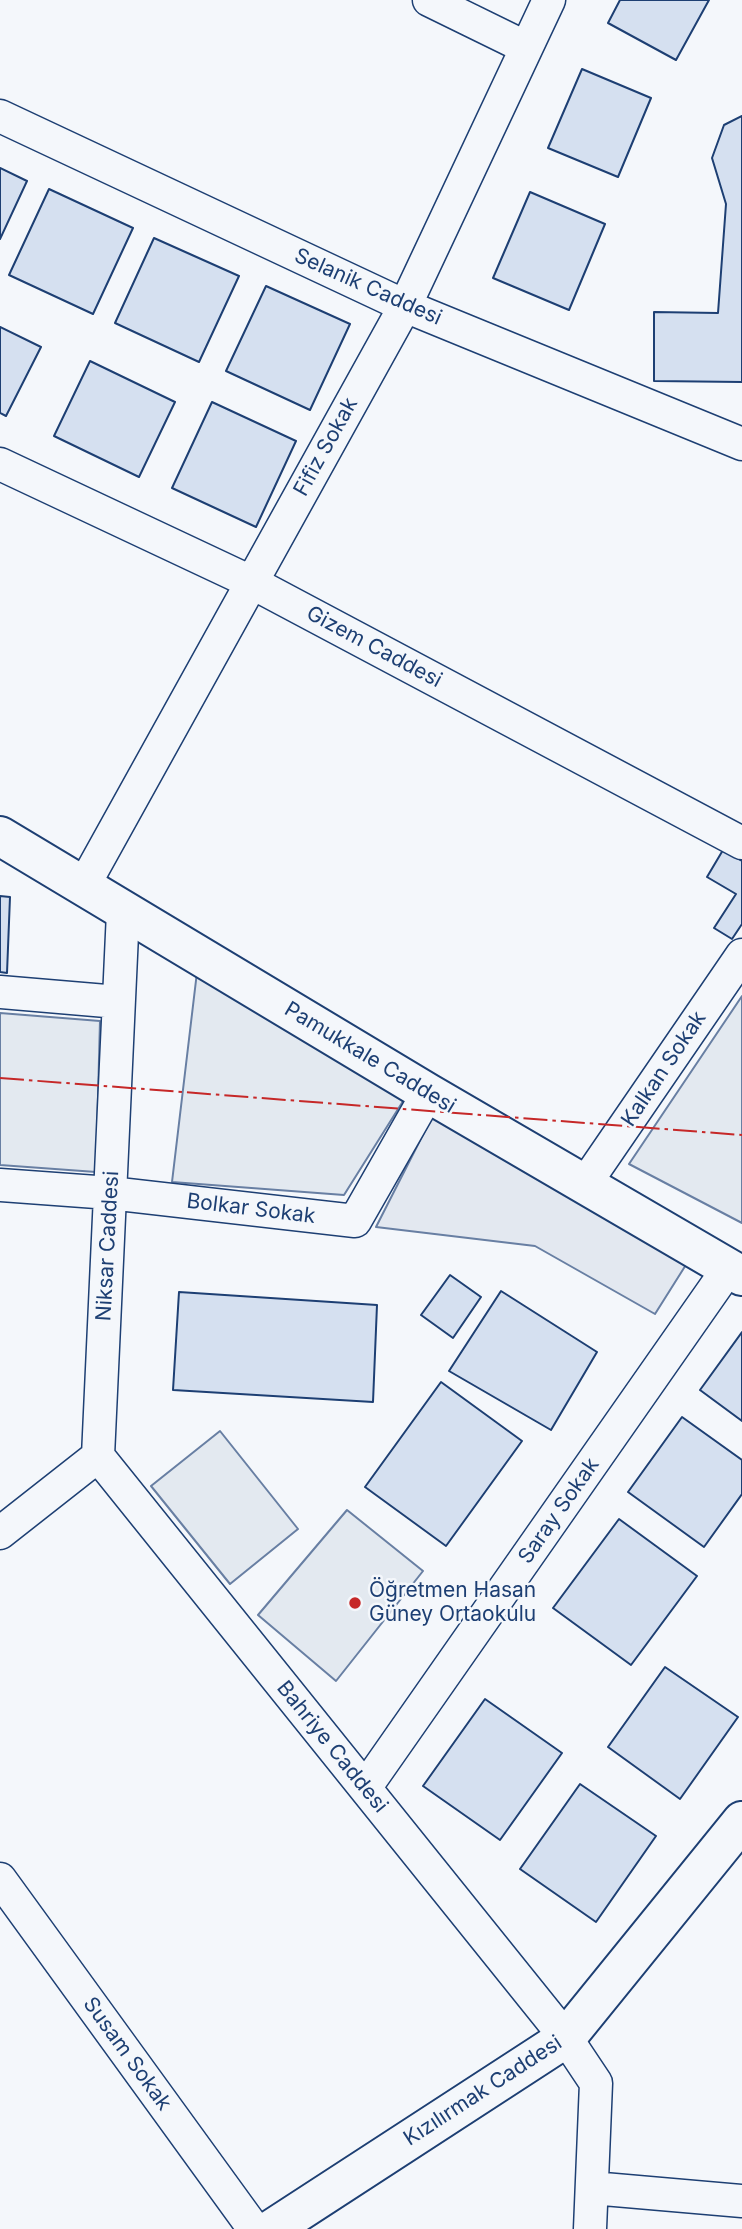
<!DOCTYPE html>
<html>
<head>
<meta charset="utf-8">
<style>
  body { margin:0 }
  canvas { display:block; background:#f4f7fb }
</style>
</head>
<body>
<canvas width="742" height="2229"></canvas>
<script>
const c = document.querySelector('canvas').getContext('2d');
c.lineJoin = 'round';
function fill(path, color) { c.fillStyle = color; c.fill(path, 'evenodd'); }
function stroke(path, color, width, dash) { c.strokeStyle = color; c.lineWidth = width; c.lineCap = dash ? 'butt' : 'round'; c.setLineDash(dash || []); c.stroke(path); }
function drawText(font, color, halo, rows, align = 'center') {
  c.font = font + ' Inter,sans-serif'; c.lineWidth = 5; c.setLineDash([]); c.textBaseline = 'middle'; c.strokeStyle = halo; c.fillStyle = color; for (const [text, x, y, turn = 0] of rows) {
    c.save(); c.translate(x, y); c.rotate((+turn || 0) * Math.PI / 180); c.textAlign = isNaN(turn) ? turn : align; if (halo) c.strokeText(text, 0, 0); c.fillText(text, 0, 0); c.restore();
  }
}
const green = new Path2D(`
  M197 972 405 1098 344 1195 172 1182Z
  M742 996V1223L629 1164Z
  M0 1013 100 1021 96 1172 0 1165Z
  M220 1431 298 1529 230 1584 151 1486Z
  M347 1510 423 1571 336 1681 258 1615Z`);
const parking = new Path2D(`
  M433 1115 689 1260 655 1314 535 1246 376 1227Z`);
const building = new Path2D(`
  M620 0H709L676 60 608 23Z
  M582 69 651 98 618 177 548 148Z
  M742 116V382L654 381V312L718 313 726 204 712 158 724 125Z
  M0 168 27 181 0 239Z
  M49 189 133 228 93 314 9 275Z
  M530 192 605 224 569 310 493 278Z
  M154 238 239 276 199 362 115 323Z
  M266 286 350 324 310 410 226 371Z
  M0 327 41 347 6 416 0 413Z
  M90 361 175 402 139 477 54 436Z
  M212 402 296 441 256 527 172 488Z
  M723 850 742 861V924L732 939 714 928 736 894 707 877Z
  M0 896 10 897 7 973 0 972Z
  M450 1275 481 1297 453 1338 421 1315Z
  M501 1291 597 1352 551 1430 449 1371Z
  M179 1292 377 1305 373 1402 173 1390Z
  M742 1332V1421L700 1390Z
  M441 1382 522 1441 446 1546 365 1487Z
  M682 1417 742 1460V1494L704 1547 628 1492Z
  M619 1519 697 1576 631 1665 553 1608Z
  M665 1667 738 1717 680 1799 608 1747Z
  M485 1699 562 1753 500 1840 423 1786Z
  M580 1784 656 1836 596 1922 520 1869Z`);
const minor = new Path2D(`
  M429 0 525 47
  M0 116 405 306 742 444
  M0 464 251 582 742 843
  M84 885 405 306 549 0
  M0 992 118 1002
  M585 1184 742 955
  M0 1185 110 1193 355 1221 428 1093
  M98 1456 566 2038 596 2083 590 2229
  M0 1533 98 1456 123 912
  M365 1788 728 1269
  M0 1879 254 2229
  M592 2188 742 2201`);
const tertiary = new Path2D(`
  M0 836 428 1093 742 1276
  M272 2229 566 2038 742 1821`);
const power = new Path2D(`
  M0 1078 742 1135`);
const markers = [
  [355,1603,7,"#c62828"]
];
const streetNames = [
  ["Selanik Caddesi",368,287,24],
  ["Fifiz Sokak",326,447,-61],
  ["Gizem Caddesi",374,647,28],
  ["Pamukkale Caddesi",370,1058,31],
  ["Kalkan Sokak",664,1069,-56],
  ["Bolkar Sokak",251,1209,7],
  ["Niksar Caddesi",108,1246,-87],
  ["Saray Sokak",559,1511,-55],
  ["Bahriye Caddesi",332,1747,51],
  ["Susam Sokak",127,2054,54],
  ["Kızılırmak Caddesi",483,2091,-33]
];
const poiNames = [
  ["Öğretmen Hasan",369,1591],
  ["Güney Ortaokulu",369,1615]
];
fill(green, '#e3e9f0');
stroke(green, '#687fa3', 2);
fill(parking, '#e3e8f0');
stroke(parking, '#687fa3', 2);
fill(building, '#d5e0f0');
stroke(building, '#1d3f73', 2);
stroke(minor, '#1d3f73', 35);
stroke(tertiary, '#1d3f73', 42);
stroke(minor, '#f4f7fb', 32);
stroke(tertiary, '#f4f7fb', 38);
stroke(power, '#c62828', 2, [24, 5, 3.5, 5]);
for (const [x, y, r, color] of markers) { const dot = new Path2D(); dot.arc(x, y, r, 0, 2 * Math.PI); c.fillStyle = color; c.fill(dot); stroke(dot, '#f4f7fb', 2.5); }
drawText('21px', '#1d3f73', '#f4f7fb', streetNames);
drawText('21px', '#1d3f73', '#f4f7fb', poiNames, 'left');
</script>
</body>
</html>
